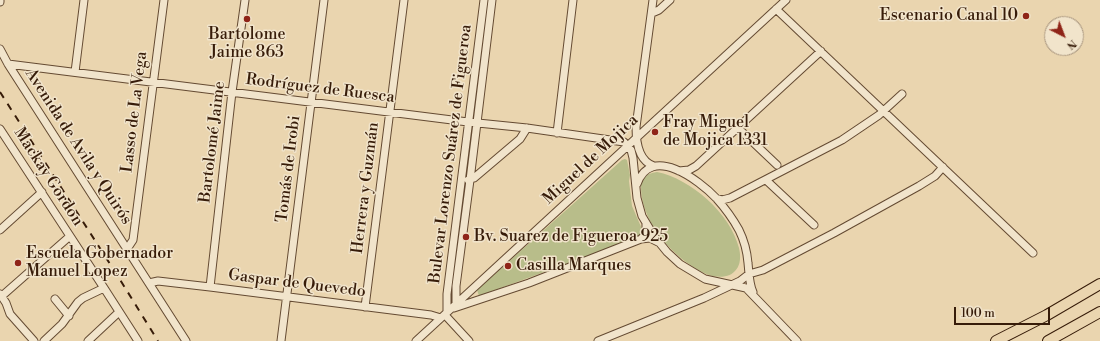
<!DOCTYPE html>
<html>
<head>
<meta charset="utf-8">
<style>
  body { margin:0 }
  #map { position:relative; width:1100px; height:341px; overflow:hidden; background:#ead5af; font-family:"Libre Bodoni",serif }
  canvas { display:block }
  .north { position:absolute; left:1044px; top:16px; width:40px; height:40px; box-sizing:border-box; background:#f1e4cb; border:1px solid #a7947d; border-radius:50%; rotate:138deg; font-size:11px; font-weight:700; line-height:16px; text-align:center; color:#371c09 }
  .north::after { content:''; display:block; margin:auto; width:14px; height:18px; background:#8f2418; clip-path:polygon(50% 0,100% 100%,50% 72%,0 100%) }
  .scale { position:absolute; left:954px; top:307px; width:96px; height:18px; box-sizing:border-box; border:2px solid #371c09; border-top:0; padding-left:5px; font-size:12px; line-height:14px; white-space:nowrap; color:#371c09; -webkit-text-stroke:3px #f1e4cb; paint-order:stroke }
</style>
</head>
<body>
<div id="map">
<canvas width="1100" height="341"></canvas>
<div class="north">N</div>
<div class="scale">100 m</div>
</div>
<script>
const c = document.querySelector('canvas').getContext('2d');
c.lineJoin = 'round';
function fill(path, color) { c.fillStyle = color; c.fill(path, 'evenodd'); }
function stroke(path, color, width, dash) { c.strokeStyle = color; c.lineWidth = width; c.lineCap = dash ? 'butt' : 'round'; c.setLineDash(dash || []); c.stroke(path); }
function drawText(font, color, halo, rows, align = 'center') {
  c.font = font + ' "Libre Bodoni",serif'; c.lineWidth = 3; c.setLineDash([]); c.textBaseline = 'middle'; c.strokeStyle = halo; c.fillStyle = color; for (const [text, x, y, turn = 0] of rows) {
    c.save(); c.translate(x, y); c.rotate((+turn || 0) * Math.PI / 180); c.textAlign = isNaN(turn) ? turn : align; if (halo) c.strokeText(text, 0, 0); c.fillText(text, 0, 0); c.restore();
  }
}
const green = new Path2D(`
  M625 159 627 160 630 175 629 181 632 206 642 229 644 233 642 236 479 296 477 290 622 160Z
  M657 172C691 179 730 213 739 248 745 273 726 283 704 273 675 259 642 224 641 189 640 177 646 174 657 172Z`);
const minor = new Path2D(`
  M653 0 636 127C636 142 638 161 654 166
  M0 2V0
  M776 9 1033 253
  M652 13 659 10 670 0
  M0 49 8 64 186 341
  M8 64 468 122 527 128 624 142 631 150 633 158 637 198 642 216 654 236 667 252 680 264 705 279 746 288 797 341
  M75 72 84 0
  M738 128 777 165
  M0 129 104 288 138 341
  M557 133 573 0
  M679 171 689 170 696 166 821 51
  M468 180 474 178 520 139 527 128
  M766 180 814 225
  M637 184C651 144 699 180 716 198 725 208 733 219 739 230 744 240 747 251 748 263 749 272 749 284 753 292
  M716 198 722 200 730 198 842 140 879 115 902 94
  M646 224V234L641 239 650 238 658 242
  M0 230 42 192
  M127 249 133 240 164 0
  M149 283 158 281 210 287 431 315 441 318
  M210 287 232 92 245 0
  M0 294 6 303 10 314 34 341
  M2 296 70 236
  M55 299 69 316
  M456 304V286L470 180 492 0
  M365 307 404 0
  M454 308 529 283 641 239
  M447 312V294L484 0
  M445 315 469 341
  M44 341 62 324 78 302 83 298 104 288
  M88 341 119 312
  M281 341 324 0
  M416 341 786 0
  M598 341 704 298 740 281 749 274 763 270 834 233 919 186 935 176 943 167`);
const highway = new Path2D(`
  M996 341 1047 315 1100 284
  M1048 341 1100 312`);
const rail = new Path2D(`
  M0 92 119 278 158 341`);
const markers = [
  [1026,16,4,"#8f2418"],
  [247,19,4,"#8f2418"],
  [655,132,4,"#8f2418"],
  [466,237,4,"#8f2418"],
  [18,263,4,"#8f2418"],
  [508,266,4,"#8f2418"]
];
const poiNames = [
  ["Escenario Canal 10",1018,16,"right"],
  ["Bartolome",247,35,"center"],
  ["Jaime 863",247,53,"center"],
  ["Fray Miguel",663,123],
  ["de Mojica 1331",663,141],
  ["Bv. Suarez de Figueroa 925",474,237],
  ["Escuela Gobernador",26,254],
  ["Manuel Lopez",26,272],
  ["Casilla Marques",516,266]
];
const streetNames = [
  ["Rodríguez de Ruesca",320,89,7],
  ["Lasso de La Vega",135,112,-83],
  ["Bartolomé Jaime",213,142,-83],
  ["Avenida de Avila y Quirós",78,147,57],
  ["Bulevar Lorenzo Suárez de Figueroa",451,154,-83],
  ["Miguel de Mojica",591,160,-43],
  ["Tomás de Irobi",289,169,-83],
  ["Mackay Gordon",48,177,57],
  ["Herrera y Guzmán",366,188,-83],
  ["Gaspar de Quevedo",297,284,7]
];
fill(green, '#b8bd8a');
stroke(minor, '#644a32', 9);
stroke(highway, '#371c09', 12);
stroke(minor, '#f1e4cb', 7);
stroke(highway, '#ead5af', 10);
stroke(rail, '#371c09', 2, [7, 7]);
for (const [x, y, r, color] of markers) { const dot = new Path2D(); dot.arc(x, y, r, 0, 2 * Math.PI); c.fillStyle = color; c.fill(dot); stroke(dot, '#f1e4cb', 1.5); }
drawText('16px', '#371c09', '#f1e4cb', poiNames, 'left');
drawText('16px', '#371c09', '#f1e4cb', streetNames);
</script>
</body>
</html>
